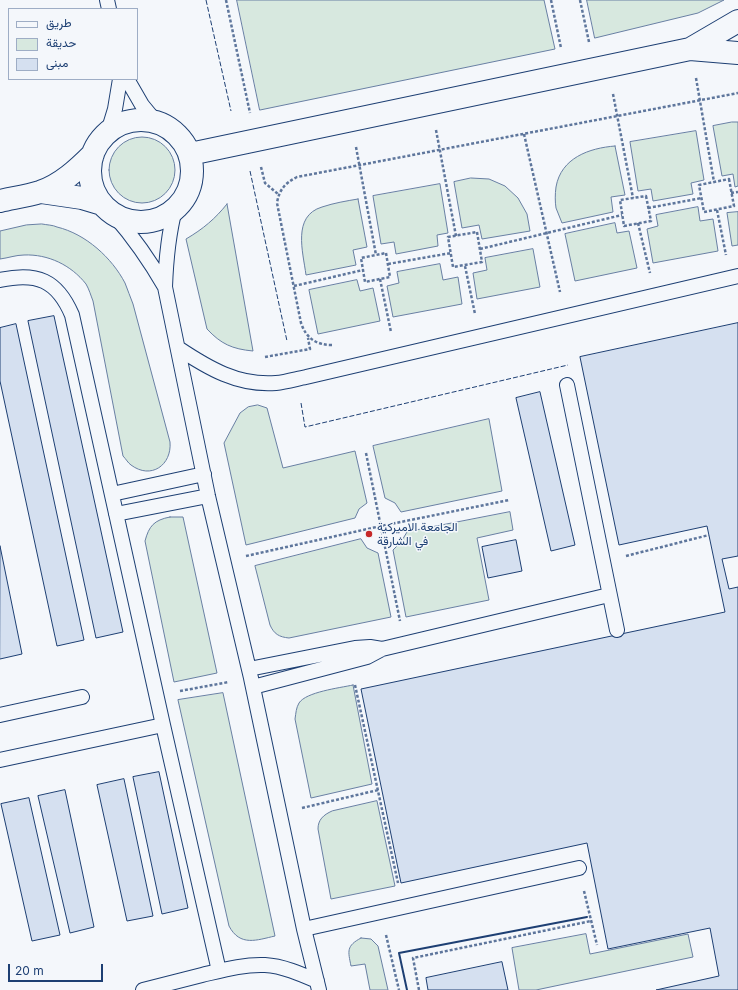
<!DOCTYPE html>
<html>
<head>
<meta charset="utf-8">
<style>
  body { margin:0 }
  #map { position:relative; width:738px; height:990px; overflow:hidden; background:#f4f7fb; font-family:Inter,Vazirmatn,sans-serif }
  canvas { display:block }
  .legend { position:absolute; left:8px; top:8px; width:130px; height:72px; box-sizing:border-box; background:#f4f7fb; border:1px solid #9eadc5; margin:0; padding:5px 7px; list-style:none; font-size:12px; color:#1d3f73 }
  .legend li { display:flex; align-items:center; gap:8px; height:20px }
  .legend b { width:20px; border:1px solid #9eadc5 }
  .scale { position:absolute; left:8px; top:964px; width:95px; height:18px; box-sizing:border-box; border:2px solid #1d3f73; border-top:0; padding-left:5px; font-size:12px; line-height:14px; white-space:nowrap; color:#1d3f73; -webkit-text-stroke:3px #f4f7fb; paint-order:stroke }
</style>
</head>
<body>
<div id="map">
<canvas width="738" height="990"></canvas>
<ul class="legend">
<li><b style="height:5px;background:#f4f7fb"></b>طريق</li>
<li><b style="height:11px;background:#d7e8df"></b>حديقة</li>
<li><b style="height:11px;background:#d5e0f0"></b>مبنى</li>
</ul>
<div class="scale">20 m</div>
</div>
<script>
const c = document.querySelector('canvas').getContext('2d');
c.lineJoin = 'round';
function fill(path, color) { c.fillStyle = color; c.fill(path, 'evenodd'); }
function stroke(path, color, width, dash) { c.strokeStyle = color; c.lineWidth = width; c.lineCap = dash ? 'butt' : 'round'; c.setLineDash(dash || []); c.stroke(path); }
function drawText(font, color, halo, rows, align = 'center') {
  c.font = font + ' Inter,Vazirmatn,sans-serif'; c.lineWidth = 3; c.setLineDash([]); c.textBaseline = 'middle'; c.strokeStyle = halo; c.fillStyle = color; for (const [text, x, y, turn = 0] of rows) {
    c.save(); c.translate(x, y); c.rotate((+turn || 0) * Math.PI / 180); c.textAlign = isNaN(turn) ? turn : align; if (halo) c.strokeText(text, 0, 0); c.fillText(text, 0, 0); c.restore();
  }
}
const green = new Path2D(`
  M237 0H544L555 49 260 110Z
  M587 0H724L698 13 595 38Z
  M732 122H738V186L735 187 733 174 722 176 713 126Z
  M696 131 704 180 691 183 693 194 653 201 651 189 638 191 630 142Z
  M109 170a33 33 0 1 1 66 0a33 33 0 1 1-66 0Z
  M615 146 625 195 611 197 613 212 562 223C560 218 558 213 556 208 555 202 555 194 556 187 561 158 589 148 615 146Z
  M471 178 489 179 505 186 518 198 527 214 530 231 482 239 479 225 462 228 454 182Z
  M440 184 448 233 437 235 438 246 396 254 394 242 381 244 373 196Z
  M358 199 367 247 353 250 356 265 306 275C303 252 292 216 322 207 334 203 346 201 358 199Z
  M227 204 253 351C232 349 221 344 207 329L186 239C203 229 215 219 227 204Z
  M698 207 700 221 713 219 718 251 653 263 647 229 658 226 656 215Z
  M738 212V245L732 246 727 213Z
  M615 223 617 233 629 231 637 268 575 281 565 234Z
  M42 224C47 225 53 225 57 227 86 234 112 258 125 283 128 290 130 297 133 304L170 442C172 465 151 480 131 465 128 463 126 459 123 456L93 301C91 296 89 289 86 284 71 265 48 254 24 255 16 255 8 258 0 259V231L26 225Z
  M533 249 540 287 477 299 473 273 487 270 485 258Z
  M440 264 443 280 458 277 462 304 393 317 387 286 399 283 397 272Z
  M357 280 360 291 373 288 380 321 318 334 309 290Z
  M258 405 267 408 283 468 355 451 367 503 359 509 355 518 246 545 224 443 240 413 248 407Z
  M489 419 502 491 401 512 395 503 385 498 373 446Z
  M510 512 513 530 477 538 489 600 406 617 393 550 401 542 407 532Z
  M170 517H183L217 673 174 682 145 541C149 526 154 520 170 517Z
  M361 539 367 548 378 553 391 617 289 638C279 637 274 634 270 625L255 566Z
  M353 685 372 784 311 798 295 719C296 713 296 708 299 703 306 692 339 688 353 685Z
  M223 693 275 936C257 940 240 947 229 926L178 700Z
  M377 801 395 886 331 899 318 829C318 820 323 815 332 811Z
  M586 934 590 954 688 934 693 957 536 990H519L512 948Z
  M361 938 371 939 378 946 388 990H370L365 964 351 966C348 951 346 946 361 938Z`);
const building = new Path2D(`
  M54 316 123 632 96 638 28 321Z
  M738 323V556L722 559 729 589 738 587V990H656L719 976 710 928 608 949 587 843 401 883 361 689 725 612 707 526 619 545 580 357Z
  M16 324 84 640 57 646 0 381V328Z
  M540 392 575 545 551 551 516 398Z
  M516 540 522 571 488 578 482 547Z
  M0 546 22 654 0 659Z
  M159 772 188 908 162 914 133 777Z
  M124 779 153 916 127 921 97 785Z
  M65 790 94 927 70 933 38 796Z
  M29 798 60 935 32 941 1 804Z
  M502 962 508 990H428L426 978Z`);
const path = new Path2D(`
  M226 0 250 113
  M551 0 561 48
  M580 0 589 42
  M696 78 714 182
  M613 94 633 198
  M436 130 456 236
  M524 134 560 292
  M356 147 376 255
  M261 167 265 183 278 194
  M729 179 734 206 704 212 699 185Z
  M731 193 738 192
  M646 196 651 221 624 226 620 200Z
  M648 208 702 198
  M717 210 726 255
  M638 223 650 273
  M477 232 482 262 453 267 448 237Z
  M480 249 622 215
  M386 253 390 277 365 282 361 258Z
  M388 264 451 253
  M465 266 475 314
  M380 279 391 332
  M294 286 363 270
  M332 345C316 345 306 338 301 323L277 203C279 190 285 183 297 177L738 93
  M265 357 310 349 308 338
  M366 453 400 621
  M246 556 381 526 509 500
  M626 556 709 535
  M355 685 398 883
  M180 691 229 682
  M302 808 378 790
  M584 891 597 945
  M386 935 399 990
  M419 990 413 958 591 921`);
const lane = new Path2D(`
  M107 0 109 9
  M127 79 142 105 156 122
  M108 132 115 109 120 79
  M175 209C168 236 166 260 165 287L208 496 251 678 304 929 319 990
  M114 215C134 238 150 261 165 287
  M0 280C37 272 57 280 72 315L163 725 219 971
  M178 348C208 368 238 386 276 383 286 382 296 379 306 377L738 276
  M567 385 617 630
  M112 494 204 474
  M116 514 208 496
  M249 669 355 648 370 647 382 649
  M253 687 367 657 382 649 609 595
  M0 715 82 697
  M0 760 163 725
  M304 929 579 868
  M143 990C162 985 182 980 202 975 223 970 244 964 265 965 283 966 301 974 317 981`);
const secondary = new Path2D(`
  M690 49 738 21
  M90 171a51 51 0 1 1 102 0a51 51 0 1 1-102 0Z
  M190 154 690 49 738 53
  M41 192 82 198 102 204
  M0 201C13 198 27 196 40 192 61 185 78 169 93 154`);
const fence = new Path2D(`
  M206 0 231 111
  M250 171 287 341
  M301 403 305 427 568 365`);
const wall = new Path2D(`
  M407 990 399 953 587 917`);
const markers = [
  [369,534,4,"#c62828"]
];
const poiNames = [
  ["الجامعة الاميركية",377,527],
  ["في الشارقة",377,541]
];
fill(green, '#d7e8df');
stroke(green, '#687fa3', 1);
fill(building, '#d5e0f0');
stroke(building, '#1d3f73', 1);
stroke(lane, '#1d3f73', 16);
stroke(secondary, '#1d3f73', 24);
stroke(path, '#5e769c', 2.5, [3, 2]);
stroke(lane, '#f4f7fb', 14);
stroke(secondary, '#f4f7fb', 22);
stroke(fence, '#1d3f73', 1, [5, 2]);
stroke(wall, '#1d3f73', 2);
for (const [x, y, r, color] of markers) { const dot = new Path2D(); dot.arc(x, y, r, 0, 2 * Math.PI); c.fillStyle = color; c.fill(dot); stroke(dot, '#f4f7fb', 1.5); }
drawText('12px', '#1d3f73', '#f4f7fb', poiNames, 'left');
</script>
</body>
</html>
